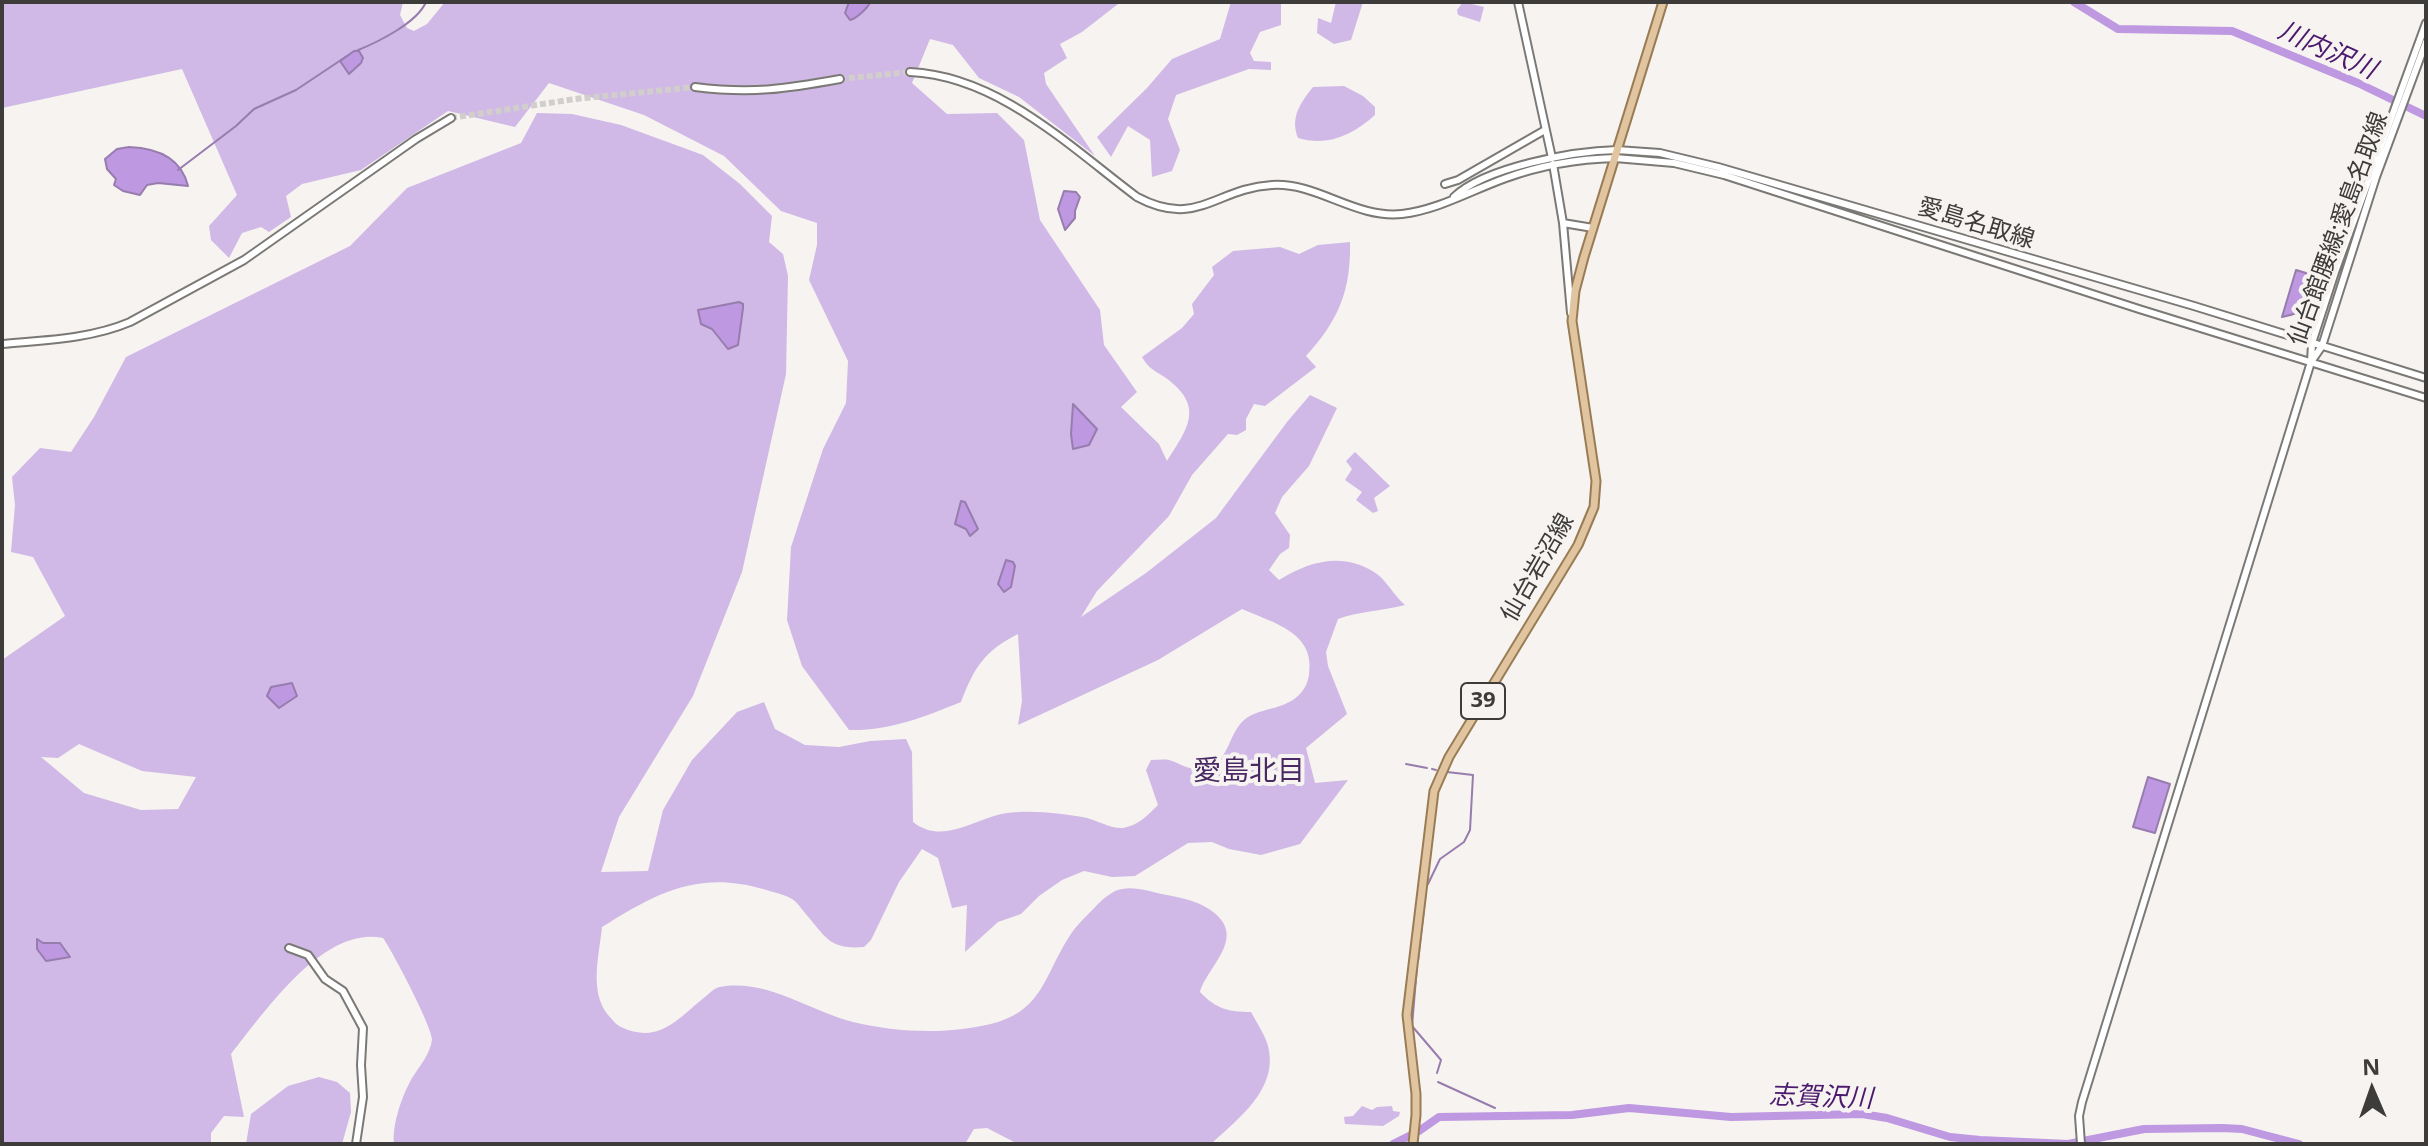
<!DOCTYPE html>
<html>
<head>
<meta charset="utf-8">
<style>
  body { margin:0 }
  #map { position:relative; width:2428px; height:1146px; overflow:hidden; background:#f6f3f0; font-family:"Open Sans",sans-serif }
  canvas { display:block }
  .frame { position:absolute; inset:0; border:4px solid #3d3c3b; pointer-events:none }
  .north { position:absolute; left:2332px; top:1050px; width:80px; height:80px; -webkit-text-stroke:6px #f6f3f0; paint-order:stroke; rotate:358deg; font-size:22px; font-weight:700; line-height:32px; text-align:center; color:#3d3c3b }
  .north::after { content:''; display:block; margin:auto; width:28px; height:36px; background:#3d3c3b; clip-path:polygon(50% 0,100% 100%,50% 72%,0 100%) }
</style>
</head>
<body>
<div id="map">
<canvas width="2428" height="1146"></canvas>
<div class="frame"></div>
<div class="north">N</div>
</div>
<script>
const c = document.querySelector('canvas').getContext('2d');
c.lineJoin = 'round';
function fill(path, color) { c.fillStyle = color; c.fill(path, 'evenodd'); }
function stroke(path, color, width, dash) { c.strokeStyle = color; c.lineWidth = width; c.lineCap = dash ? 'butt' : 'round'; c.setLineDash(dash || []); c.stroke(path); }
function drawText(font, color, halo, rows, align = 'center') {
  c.font = font + ' "Open Sans","Noto Sans JP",sans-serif'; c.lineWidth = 8; c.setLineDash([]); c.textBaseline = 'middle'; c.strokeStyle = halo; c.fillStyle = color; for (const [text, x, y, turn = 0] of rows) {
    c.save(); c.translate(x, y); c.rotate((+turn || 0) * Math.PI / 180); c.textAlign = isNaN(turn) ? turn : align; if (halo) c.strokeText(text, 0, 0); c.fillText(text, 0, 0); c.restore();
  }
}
const green = new Path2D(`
  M2 2H403L400 15 407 28 414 31 427 24 445 2H1149L1118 4 1082 32 1060 44 1067 58 1044 73 1046 84 1095 156 1019 97 979 78 953 45 930 39 912 83 947 114 997 113 1024 140 1040 220 1100 310 1104 345 1137 392 1121 407 1159 444 1167 461C1189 427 1204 406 1166 378 1155 371 1148 368 1142 357L1182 328 1194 314 1192 304 1214 275 1212 267 1233 251 1280 247 1299 254 1318 245 1350 242C1351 290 1339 320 1306 356L1316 367 1265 406 1254 404 1246 419V430L1237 435 1228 434 1192 475 1169 516 1097 591 1081 617 1146 573 1216 518 1287 422 1310 395 1337 408 1309 466 1282 497 1275 513 1290 535 1289 548 1280 554 1269 570 1279 580C1309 561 1343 552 1374 572 1386 579 1394 596 1405 605 1382 611 1360 611 1338 619L1326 652 1328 666 1347 714 1306 748 1315 783 1348 780 1300 844 1261 855 1229 849 1212 842 1188 843 1135 876 1112 877 1084 871 1062 880 1039 896 1021 914 998 922 965 952 967 905 952 908 938 858 922 849 899 882 871 940 864 947C829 950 826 937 805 913 801 908 797 902 792 899 784 894 772 892 763 889 698 870 656 893 602 927 599 956 589 991 608 1015 612 1019 616 1025 621 1027 660 1045 678 1018 705 997 710 993 714 988 720 987 766 978 810 1011 853 1022 898 1033 953 1035 998 1022 1043 1008 1046 972 1069 937 1076 925 1088 915 1097 905 1103 899 1113 890 1122 889 1134 887 1146 890 1157 893 1176 897 1193 899 1209 909 1250 936 1208 965 1200 992 1216 1009 1229 1012 1251 1012 1257 1023 1265 1035 1268 1046 1279 1089 1238 1119 1211 1144H1018L987 1128 974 1129 965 1144H394C392 1124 402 1096 412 1078 419 1067 431 1053 432 1039 432 1027 392 950 383 938 323 925 264 1013 231 1054L244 1117 224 1116 211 1133V1144H2V660L65 616 33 557 11 552 15 505 12 477 40 448 71 452 94 417 126 357 350 246 407 188 521 143 537 113 572 114 621 125 703 155 740 184 772 216 769 242 783 254 788 276 786 374 742 572 693 696 619 817 601 872 648 871 663 810 692 760 737 712 764 702 775 729 805 745 839 747 870 741 906 739 912 752 913 822C940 843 967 824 994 816 1019 808 1062 813 1087 818 1098 821 1112 829 1123 828 1139 825 1147 816 1158 805L1146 770 1151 760C1157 760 1164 759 1169 760 1182 764 1190 772 1205 768 1229 762 1227 738 1242 722 1255 709 1272 711 1287 703 1299 698 1307 688 1309 675 1316 632 1273 623 1242 609L1158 660 1018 725 1022 701 1018 634C984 651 974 668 961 702 924 717 889 731 849 730L802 666 787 620 791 547 823 449 846 403 848 361 809 280 817 245V223L781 211 724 156 644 115 549 83 515 127 448 111 361 170 302 184 286 196 291 217 269 232 261 227 242 233 229 258 211 240 209 226 237 195 182 69 2 108ZM79 744 142 771 196 777 178 809 141 810 84 793 41 757 58 758Z
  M1231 2H1281V25L1260 32 1250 53 1254 61 1271 62V70L1249 69 1176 95 1168 119 1180 150 1172 171 1152 177 1150 140 1128 126 1111 157 1097 137 1147 88 1172 59 1220 39Z
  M1336 2H1363L1351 40 1334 44 1317 33 1318 18 1331 23Z
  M1463 2 1484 7 1480 22 1458 15 1457 10Z
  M1344 86 1363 96 1375 107V115C1353 135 1327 147 1298 138 1290 118 1300 103 1313 87Z
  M1355 452 1390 486 1374 498 1378 511 1373 513 1356 500 1362 492 1345 480 1352 469 1346 461Z
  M319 1077 337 1082 350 1093 351 1112 342 1144H246L251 1114 288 1086Z
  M1362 1106 1372 1110 1377 1107 1392 1106 1393 1111 1400 1112 1399 1116 1383 1126 1345 1124 1344 1117 1353 1116Z`);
const water = new Path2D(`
  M849 2H870C869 7 856 19 850 20L845 13Z
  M354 51H359L363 58 361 63 349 74 340 61Z
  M129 147C155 148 181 157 188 186L158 183 147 185 140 195 123 191 114 185 116 179 107 169 105 159 117 149Z
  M1064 191 1076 192 1080 197 1075 211V218L1065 230 1058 209Z
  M2296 270 2316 276C2308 301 2311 312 2282 317Z
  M739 302 743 304V308L738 345 728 349 712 329 701 324 698 310Z
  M1073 404 1097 429 1089 445 1073 449 1071 434Z
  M961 501 965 502 978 529 970 536 966 529 955 524Z
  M1006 560 1013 562 1015 566 1011 587 1004 592 998 584Z
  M292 683 297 696 279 708 267 696 271 687Z
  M2148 777 2170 784 2155 833 2133 827Z
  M37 939 43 943H60L70 957 46 961 37 949Z`);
const stream = new Path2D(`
  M356 51C378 42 417 23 426 2
  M178 170 236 126 254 109 296 90 347 56
  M1406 764 1427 768
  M1432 769 1436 770
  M1428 884 1440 859 1464 842 1470 830 1473 775 1447 772
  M1418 961 1426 891
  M1417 967 1412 1026 1441 1060 1437 1073
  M1438 1082 1495 1108
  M1496 1116V1113`);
const river = new Path2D(`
  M2074 2 2118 29 2232 31 2358 83 2426 116
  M1393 1144 1419 1131 1439 1117 1572 1115 1629 1108 1731 1117 1862 1114 1887 1118 1950 1137 1980 1140 2068 1144 2144 1129 2222 1128 2242 1129 2299 1144`);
const tertiaryTunnel = new Path2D(`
  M840 79 910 72
  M451 118 575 99 695 87`);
const tertiary = new Path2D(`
  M1518 2 1552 158
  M910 72C998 76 1069 146 1137 197 1197 229 1216 188 1272 185 1317 182 1355 219 1402 214 1438 210 1472 190 1506 178 1542 165 1577 159 1615 158
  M695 87C751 94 785 89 840 79
  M1553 164 1563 223 1571 313
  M1445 184 1458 180 1545 130
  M1454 197C1485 167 1574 151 1617 150
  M1563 223 1593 228
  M2 344C45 340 90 339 130 322L244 260 416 139 451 118
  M289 948 308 955 325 979 343 991 363 1028 361 1065 363 1097 356 1144
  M2081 1144 2079 1116 2082 1102 2311 362`);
const secondary = new Path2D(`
  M1617 150 1660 153 1718 167 2194 306 2426 378
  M1615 158 1674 163 1724 175 2139 309 2426 398
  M2313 359 2322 346 2376 177 2426 42
  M2311 362 2312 343 2335 272 2426 23`);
const primary = new Path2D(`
  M1413 1144 1416 1115V1094L1407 1015 1434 791 1449 757 1578 545 1594 507 1596 481 1572 321 1575 291 1584 257 1663 2`);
const shields = [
  [1483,701,44]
];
const shieldNames = [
  ["39",1483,701]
];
const streetNames = [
  ["愛島名取線",1976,224,17],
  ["仙台館腰線;愛島名取線",2339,229,-70],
  ["仙台岩沼線",1538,568,-60]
];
const waterNames = [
  ["川内沢川",2327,51,24],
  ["志賀沢川",1821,1098,2]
];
const quarterNames = [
  ["愛島北目",1249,772]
];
fill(green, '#d0b9e6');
fill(water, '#be98e0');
stroke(water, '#977cae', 2);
stroke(stream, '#977cae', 2);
stroke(river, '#be98e0', 8);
stroke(tertiaryTunnel, '#d1cecc', 6, [6, 3]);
stroke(tertiary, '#7b7976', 10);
stroke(secondary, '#7b7976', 10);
stroke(primary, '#9a7c54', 11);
stroke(tertiary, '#fff', 6);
stroke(secondary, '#fff', 6);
stroke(primary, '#e0c5a0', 7);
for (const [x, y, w] of shields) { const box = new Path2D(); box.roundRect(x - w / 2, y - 18, w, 36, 6); c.fillStyle = '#f6f3f0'; c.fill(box); stroke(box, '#3d3c3b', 2); }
drawText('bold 22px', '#3d3c3b', null, shieldNames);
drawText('24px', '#3d3c3b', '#f6f3f0', streetNames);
drawText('italic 26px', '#4b196d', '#f6f3f0', waterNames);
drawText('28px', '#492962', '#f6f3f0', quarterNames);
</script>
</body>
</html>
